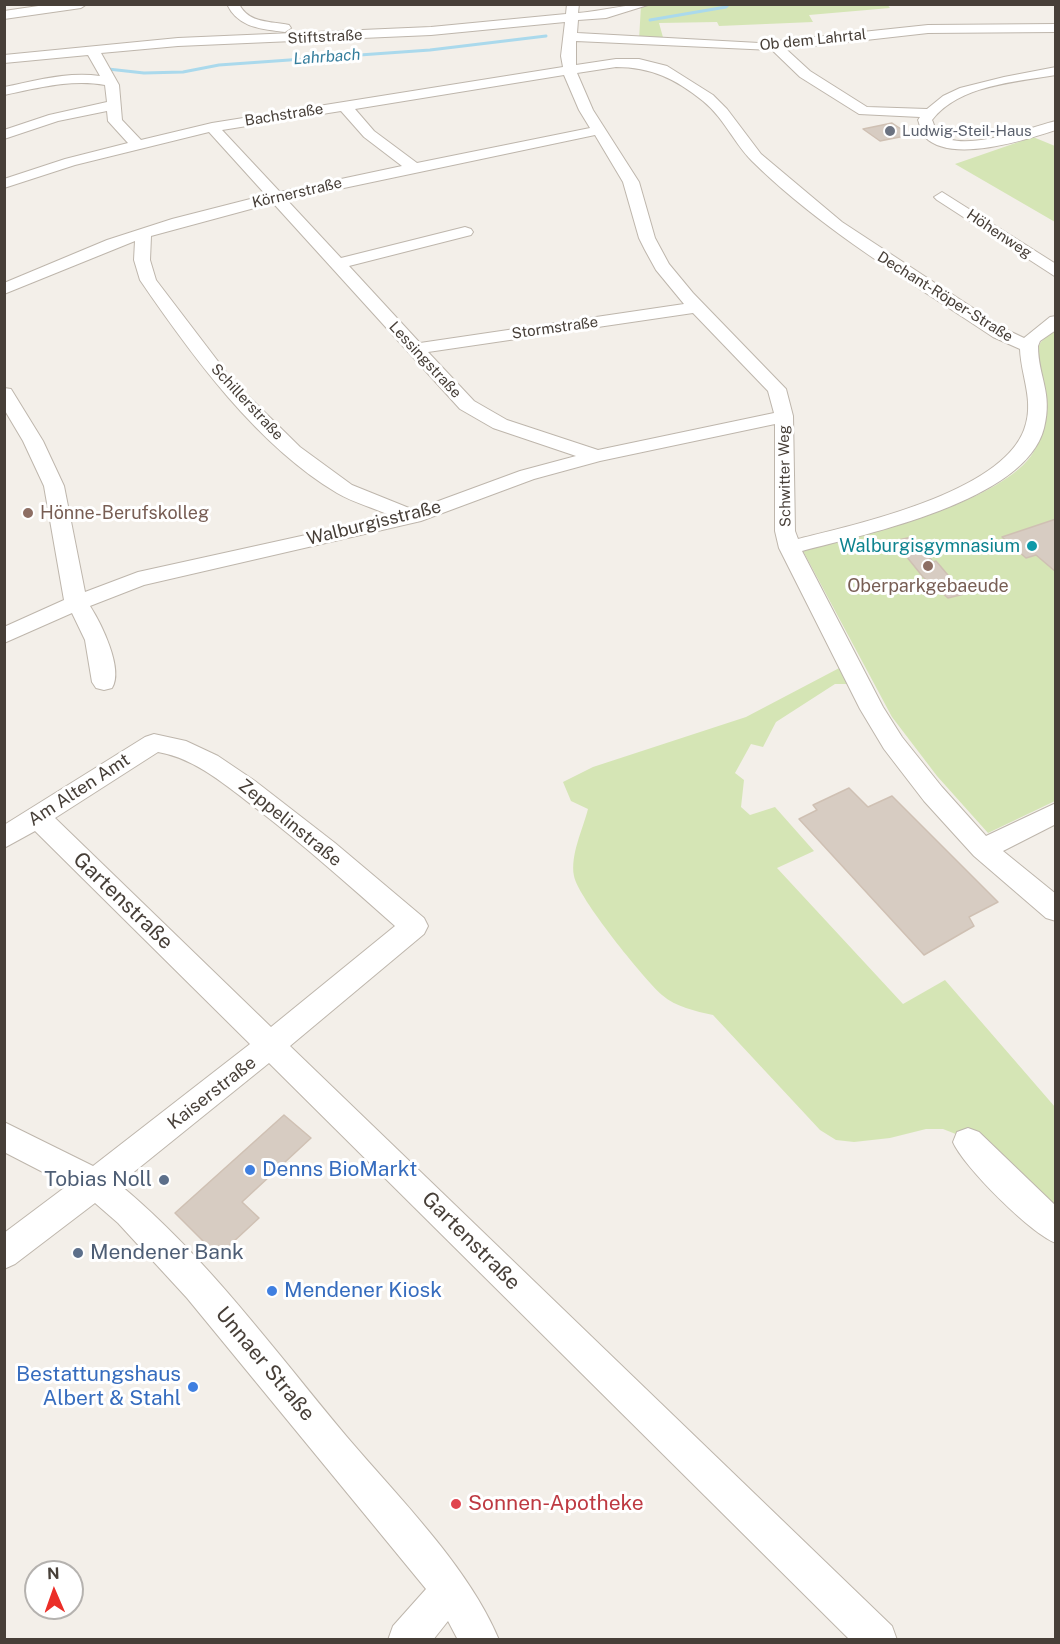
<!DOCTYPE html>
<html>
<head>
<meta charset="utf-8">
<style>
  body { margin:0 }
  #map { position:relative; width:1060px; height:1644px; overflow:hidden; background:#f3efe9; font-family:"Public Sans",sans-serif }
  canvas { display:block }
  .frame { position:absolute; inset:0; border:6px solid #473f38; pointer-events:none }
  .north { position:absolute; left:24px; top:1560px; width:60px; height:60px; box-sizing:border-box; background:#fff; border:2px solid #b5b2af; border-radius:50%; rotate:358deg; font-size:16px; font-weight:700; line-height:24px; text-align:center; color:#473f38 }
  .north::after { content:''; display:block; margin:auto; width:21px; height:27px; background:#eb2e28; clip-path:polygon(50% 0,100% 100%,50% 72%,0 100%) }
</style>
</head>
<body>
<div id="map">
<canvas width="1060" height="1644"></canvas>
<div class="frame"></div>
<div class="north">N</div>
</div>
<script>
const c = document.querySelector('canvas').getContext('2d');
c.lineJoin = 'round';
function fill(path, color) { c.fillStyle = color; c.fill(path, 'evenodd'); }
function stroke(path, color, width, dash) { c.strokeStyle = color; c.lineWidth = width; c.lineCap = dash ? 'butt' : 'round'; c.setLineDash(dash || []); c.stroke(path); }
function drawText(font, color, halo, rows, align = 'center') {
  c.font = font + ' "Public Sans",sans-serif'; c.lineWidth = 6; c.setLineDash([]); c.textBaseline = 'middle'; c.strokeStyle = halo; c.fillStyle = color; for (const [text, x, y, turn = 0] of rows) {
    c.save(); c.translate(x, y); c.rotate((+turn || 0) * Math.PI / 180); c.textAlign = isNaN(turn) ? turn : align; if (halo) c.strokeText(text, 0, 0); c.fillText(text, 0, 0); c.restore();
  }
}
const green = new Path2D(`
  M887 4 890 8 809 15 813 22 719 26 717 22 659 23 664 41 639 40 641 5H645Z
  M1033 137 1055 146V222L955 164Z
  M1055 330V801L988 833 937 776 892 717 803 551C862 535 995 505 1031 456 1044 438 1044 420 1046 399 1048 382 1030 358 1041 342 1044 338 1051 334 1055 330Z
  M845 665 855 684H835L776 722 763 747 751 744 735 773 744 780 741 807 750 815 775 807 814 851 777 868 903 1004 945 980 1055 1107V1224L971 1140 943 1129H926L890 1138 854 1142 836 1140 820 1130 713 1015C695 1011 676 1007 662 995 644 979 578 898 574 876 570 855 583 829 588 809L571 801 563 782 593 767 746 717Z`);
const stream = new Path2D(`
  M650 20 726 7 729 4
  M108 69 144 73 183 72 219 65 430 50 546 36`);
const building = new Path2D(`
  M892 123 910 135 880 141 863 129Z
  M1056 519V572L1036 555 1026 558 1002 537Z
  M912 537 933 562 936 561 964 594 948 598 923 577 894 541Z
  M849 788 868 807 892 796 998 902 969 917 974 926 924 955 799 819 817 810 813 805Z
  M284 1115 311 1138 242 1202 259 1218 218 1256 175 1213Z`);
const minor = new Path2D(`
  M52 4H87L81 8 4 19V11Z
  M227 4H239C249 24 271 21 289 25L291 28 285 32C262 29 238 28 227 4Z
  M567 4H579L578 13C603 11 626 4 651 4L606 18 578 20 577 33 759 43 928 25 1056 24V32L928 33 786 49 810 71 867 107 927 109 943 96 960 88 1004 77 1056 67V75C1015 82 959 85 932 120 934 124 935 130 938 133 960 155 1030 127 1056 121V130C1025 140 951 164 925 137 921 133 920 125 918 120L920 117 859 114 800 77 772 50 576 41V65L616 59H639L667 66 713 95 727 109 761 154 842 222 1005 329 1024 338 1050 317 1056 316V330L1040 341 1038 346C1038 377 1053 392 1044 428 1026 501 866 534 802 551L883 707 902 737 942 787 986 836 1056 803V824L1003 851 1056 894V921L1046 918 974 856 924 801 884 749 860 709 779 548 775 531V424L600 461 534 479 421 521 144 585 90 606C101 623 124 669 112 688L104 690 96 688 92 682 85 640 72 613 4 643V627L64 600 44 486 23 441 4 409V388L11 389 43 441 64 486 85 592 138 572 392 516C374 508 354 503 337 493 257 445 192 356 140 280L134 260 135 241 4 294V283L107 240 172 219 266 195 209 132 75 165 4 188V179L65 159 128 143 108 121 107 111 58 121 4 139V130L49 115 107 102 105 85C71 79 38 88 4 95V87C35 81 68 71 100 76L88 55 4 63V55L178 38 431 27 566 14ZM565 22 561 56 563 67 212 123 141 140 122 120 119 85 101 53 178 46 431 35ZM616 67C651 67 676 79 703 101 724 118 734 143 752 161 823 231 911 282 993 337L1020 349C1021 377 1035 401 1024 430 1000 493 857 524 798 539L795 531 793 416 786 389 693 293 669 264 655 238 639 182 593 110 577 73ZM564 75 579 110 590 128 417 163 374 131 355 109ZM341 111 364 137 402 166 280 192 222 130ZM595 135 623 182 639 238 645 250 656 270 684 304 420 343 349 266 471 235 473 232 471 229 465 227 341 258 287 200ZM273 203 460 409 493 428 576 456 520 471 414 510 352 485 300 447 233 381 156 280 150 260 151 236ZM693 313 768 391 774 413 598 450 507 420 474 401 428 352Z
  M942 192 1056 264V277L937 200 934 197Z
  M154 734 186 741 218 756 255 781 335 843 424 918 428 926 424 934 290 1046 892 1626 897 1640H850L269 1063 119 1184C206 1256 275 1351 347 1437 398 1497 469 1567 499 1640H458L448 1621 433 1640H388L393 1626 426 1589 187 1298 118 1223 95 1203 15 1264 4 1269V1233L68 1185 4 1152V1122L93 1166 250 1044 35 831 4 848V825L145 737ZM158 752C195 758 228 787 257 809 305 846 350 886 395 926L271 1027 55 818Z
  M968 1128 979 1132 1056 1206V1243C1031 1234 963 1166 953 1142L957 1132Z`);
const markers = [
  [890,131,6,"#6b7280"],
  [28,513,6,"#8d6e63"],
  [1032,546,6,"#0f9aa8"],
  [928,566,6,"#8d6e63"],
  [250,1170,6,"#3f7fe0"],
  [164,1180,6,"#5c6f8a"],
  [78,1253,6,"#5c6f8a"],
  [272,1291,6,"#3f7fe0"],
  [193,1387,6,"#3f7fe0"],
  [456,1504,6,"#e0444e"]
];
const farStreetnames = [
  ["Stiftstraße",325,37,-3],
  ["Ob dem Lahrtal",813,40,-6],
  ["Bachstraße",284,115,-9],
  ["Körnerstraße",297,193,-13],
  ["Höhenweg",999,234,34],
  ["Dechant-Röper-Straße",945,297,32],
  ["Stormstraße",555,328,-8],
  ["Lessingstraße",425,360,47],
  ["Schillerstraße",247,402,47],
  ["Schwitter Weg",785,476,-91]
];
const farWorshipnames = [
  ["Ludwig-Steil-Haus",902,131]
];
const farWaternames = [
  ["Lahrbach",327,57,-4]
];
const educationNames = [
  ["Hönne-Berufskolleg",40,513],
  ["Oberparkgebaeude",928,586,"center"]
];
const streetNames = [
  ["Walburgisstraße",374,523,-14],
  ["Am Alten Amt",79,790,-33],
  ["Zeppelinstraße",290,823,39],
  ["Kaiserstraße",212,1093,-38]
];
const cultureNames = [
  ["Walburgisgymnasium",1020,546]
];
const nearStreetnames = [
  ["Gartenstraße",123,901,44],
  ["Gartenstraße",471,1241,45],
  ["Unnaer Straße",265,1364,50]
];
const nearShopnames = [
  ["Denns BioMarkt",262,1170],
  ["Mendener Kiosk",284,1291],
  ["Bestattungshaus",181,1375,"right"],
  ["Albert & Stahl",181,1399,"right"]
];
const nearServicenames = [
  ["Tobias Noll",152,1180],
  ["Mendener Bank",90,1253,"left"]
];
const nearHealthnames = [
  ["Sonnen-Apotheke",468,1504]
];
fill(green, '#d5e5b5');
stroke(stream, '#aad9ec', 3);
fill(building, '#d7ccc2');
stroke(building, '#cfc0b3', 1.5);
stroke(minor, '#beb6ac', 2);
fill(minor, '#fff');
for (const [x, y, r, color] of markers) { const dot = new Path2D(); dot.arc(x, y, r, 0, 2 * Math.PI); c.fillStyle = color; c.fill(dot); stroke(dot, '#fff', 2); }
drawText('15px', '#473f38', '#fff', farStreetnames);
drawText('15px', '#5b616d', '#fff', farWorshipnames, 'left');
drawText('italic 16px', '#347d9c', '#fff', farWaternames);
drawText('18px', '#785e54', '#fff', educationNames, 'left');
drawText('18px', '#473f38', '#fff', streetNames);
drawText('18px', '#0d838f', '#fff', cultureNames, 'right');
drawText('21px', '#473f38', '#fff', nearStreetnames);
drawText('21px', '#366cbe', '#fff', nearShopnames, 'left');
drawText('21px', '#4e5e75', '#fff', nearServicenames, 'right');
drawText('21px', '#be3a42', '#fff', nearHealthnames, 'left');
</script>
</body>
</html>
